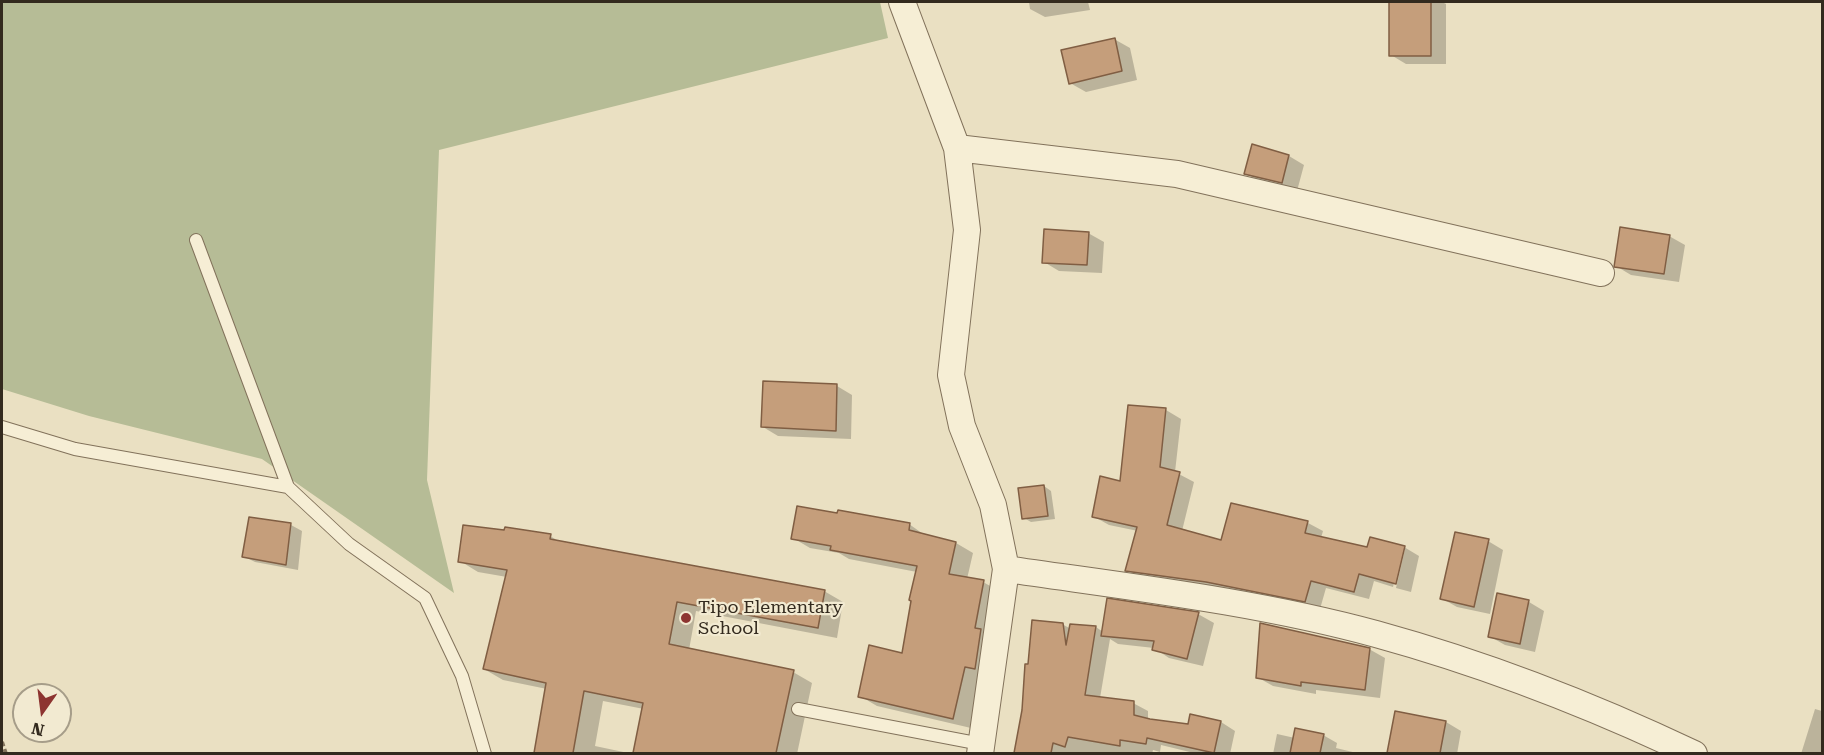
<!DOCTYPE html>
<html>
<head>
<meta charset="utf-8">
<style>
  body { margin:0 }
  #map { position:relative; width:1824px; height:755px; overflow:hidden; background:#eae0c2; font-family:"Roboto Serif",serif }
  canvas { display:block }
  .frame { position:absolute; inset:0; border:3px solid #332a1e; pointer-events:none }
  .north { position:absolute; left:12px; top:683px; width:60px; height:60px; box-sizing:border-box; background:#f2ead1; border:2px solid #a69d89; border-radius:50%; rotate:194deg; font-size:16px; font-weight:700; line-height:24px; text-align:center; color:#332a1e }
  .north::after { content:''; display:block; margin:auto; width:21px; height:27px; background:#8d3430; clip-path:polygon(50% 0,100% 100%,50% 72%,0 100%) }
</style>
</head>
<body>
<div id="map">
<canvas width="1824" height="755"></canvas>
<div class="frame"></div>
<div class="north">N</div>
</div>
<script>
const c = document.querySelector('canvas').getContext('2d');
c.lineJoin = 'round';
function fill(path, color) { c.fillStyle = color; c.fill(path, 'evenodd'); }
function stroke(path, color, width, dash) { c.strokeStyle = color; c.lineWidth = width; c.lineCap = dash ? 'butt' : 'round'; c.setLineDash(dash || []); c.stroke(path); }
function drawText(font, color, halo, rows, align = 'center') {
  c.font = font + ' "Roboto Serif",serif'; c.lineWidth = 4.5; c.setLineDash([]); c.textBaseline = 'middle'; c.strokeStyle = halo; c.fillStyle = color; for (const [text, x, y, turn = 0] of rows) {
    c.save(); c.translate(x, y); c.rotate((+turn || 0) * Math.PI / 180); c.textAlign = isNaN(turn) ? turn : align; if (halo) c.strokeText(text, 0, 0); c.fillText(text, 0, 0); c.restore();
  }
}
const cemetery = new Path2D(`
  M2 2H880L888 38 439 150 427 480 454 593 262 459 89 416 2 389Z`);
const shadow = new Path2D(`
  M1029 2H1088L1090 10 1045 17 1030 9Z
  M1391 2H1442L1446 4V64H1406L1391 55Z
  M1114 39 1130 48 1137 80 1086 92 1070 83Z
  M1289 156 1304 165 1297 191 1261 182 1245 173Z
  M1088 233 1104 242 1102 273 1059 271 1044 262Z
  M1669 236 1685 245 1679 282 1631 275 1616 266Z
  M837 386 852 395 851 439 778 436 763 427Z
  M1166 410 1181 419 1175 472 1194 482 1182 531 1222 542 1232 505 1308 523 1323 531 1321 538 1368 549 1404 547 1419 556 1411 592 1396 588 1405 549H1402L1393 587 1374 581 1369 599 1326 588 1320 609 1142 579 1127 570 1138 531 1109 525 1093 516 1122 483Z
  M1044 486 1051 491 1055 519 1031 522 1024 518Z
  M909 524 926 536 956 543 973 553 967 579 983 582 1001 592 971 728 877 706 860 696 903 655 917 572 849 559 839 553 810 548 793 538Z
  M291 525 302 531 298 570 255 562 243 556Z
  M550 536 562 543 824 591 843 602 837 638 696 611 689 650 793 672 812 683 797 754H634L644 709 603 701 595 746 633 754H536L547 689 503 680 484 669 507 577 478 572 460 561Z
  M1488 541 1503 550 1490 614 1457 607 1441 598Z
  M1529 602 1544 611 1535 652 1505 645 1489 636Z
  M1198 614 1214 623 1203 666 1169 658 1154 648 1118 644 1110 639 1100 698 1133 703 1148 711V720L1189 726 1191 716 1221 722 1235 731 1230 754H1198L1161 745 1160 752 1153 750 1152 754H1016L1029 666 1062 624 1071 629V625L1096 627 1103 632Z
  M1369 649 1385 658 1380 698 1316 690V694L1273 686 1257 677Z
  M1815 709 1822 711V754H1801Z
  M1446 722 1461 731 1457 754H1393L1389 751Z
  M1277 734 1295 738 1323 735 1337 743 1336 748 1361 754H1273Z`);
const building = new Path2D(`
  M1389 2H1431V56H1389Z
  M1115 38 1122 71 1069 84 1061 50Z
  M1252 144 1289 155 1282 183 1244 174Z
  M1620 227 1670 235 1664 274 1614 267Z
  M1044 229 1089 232 1087 265 1042 263Z
  M763 381 837 384 836 431 761 427Z
  M1128 405 1166 408 1160 467 1180 472 1167 525 1221 540 1231 503 1308 521 1305 533 1367 547 1370 537 1405 546 1396 584 1359 574 1354 592 1311 581 1305 602 1206 582 1125 571 1137 527 1092 517 1100 476 1120 481Z
  M1044 485 1048 516 1022 519 1018 488Z
  M797 506 837 513 838 510 910 523 909 530 956 542 949 574 984 580 975 628 981 629 975 669 965 667 953 719 858 697 869 645 902 653 911 601 909 600 917 566 830 550 831 546 791 539Z
  M249 517 291 523 286 565 242 557Z
  M463 525 504 530 505 527 551 534 550 539 825 590 818 628 677 602 669 644 794 670 776 753H633L643 703 584 691 573 753H534L546 683 483 669 507 570 458 562Z
  M1455 532 1489 539 1474 607 1440 599Z
  M1497 593 1529 600 1520 644 1488 637Z
  M1107 598 1199 612 1187 659 1152 650 1154 641 1101 636Z
  M1032 620 1063 623 1066 645 1070 624 1096 626 1085 695 1134 701V715L1150 719 1188 724 1190 714 1221 721 1214 753 1147 738 1146 744 1120 740V746L1068 737 1065 747 1053 743 1051 753H1014L1022 710 1025 664H1028Z
  M1260 623 1370 648 1365 690 1301 682V686L1256 678Z
  M1395 711 1446 721 1440 753H1387Z
  M1295 728 1324 734 1320 753H1290Z`);
const path = new Path2D(`
  M2 742 6 754`);
const service = new Path2D(`
  M196 240 288 487 349 544 425 598 462 676 485 754
  M2 427 75 449 288 487
  M798 709 981 744`);
const minor = new Path2D(`
  M902 2 957 148 967 230 951 375 962 426 993 505 1006 569 980 754
  M957 148 1177 174 1601 273
  M1006 569C1129 587 1255 601 1376 634 1485 664 1591 705 1694 754`);
const markers = [
  [686,618,6,"#8d3430"]
];
const poiNames = [
  ["Tipo Elementary",698,608],
  ["School",698,629]
];
fill(cemetery, '#b6bc96');
fill(shadow, '#0003');
fill(building, '#c59e7b');
stroke(building, '#805e43', 1.5);
stroke(service, '#82725b', 14);
stroke(minor, '#82725b', 28);
stroke(path, '#82725b', 4, [4.5, 3]);
stroke(service, '#f6eed5', 12);
stroke(minor, '#f6eed5', 26);
for (const [x, y, r, color] of markers) { const dot = new Path2D(); dot.arc(x, y, r, 0, 2 * Math.PI); c.fillStyle = color; c.fill(dot); stroke(dot, '#f2ead1', 2); }
drawText('18px', '#332a1e', '#f2ead1', poiNames, 'left');
</script>
</body>
</html>
